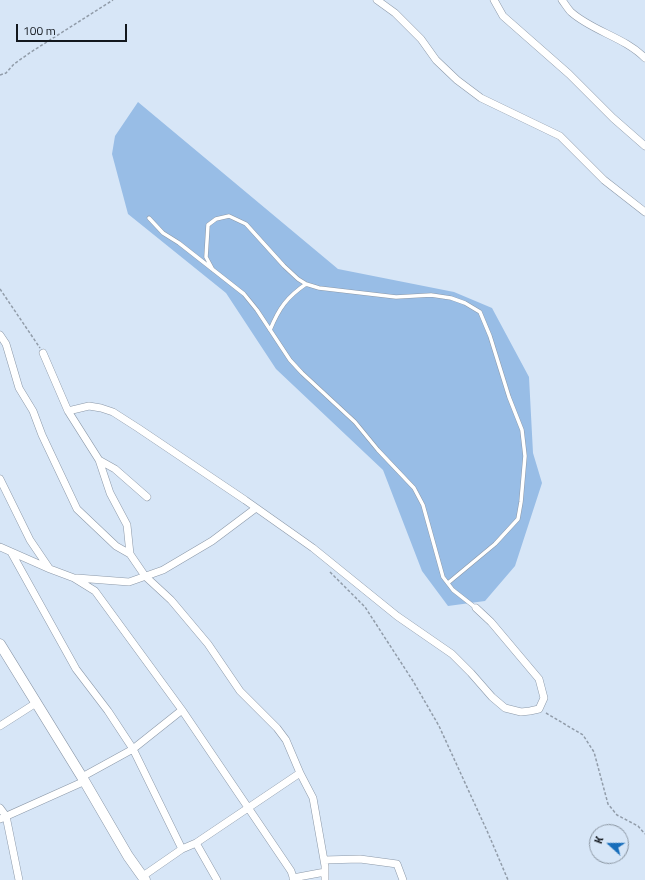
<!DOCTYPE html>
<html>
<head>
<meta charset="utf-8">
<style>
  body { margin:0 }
  #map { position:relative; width:645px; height:880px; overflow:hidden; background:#d7e6f7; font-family:"Titillium Web",sans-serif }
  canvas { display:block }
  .north { position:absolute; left:589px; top:824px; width:40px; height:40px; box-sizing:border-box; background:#d7e6f7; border:1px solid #8994a0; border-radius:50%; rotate:291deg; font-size:11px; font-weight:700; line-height:16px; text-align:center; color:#13181e }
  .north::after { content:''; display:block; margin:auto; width:14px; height:18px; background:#186ebb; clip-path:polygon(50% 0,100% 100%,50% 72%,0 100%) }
  .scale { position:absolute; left:16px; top:24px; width:111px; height:18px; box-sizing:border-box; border:2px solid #13181e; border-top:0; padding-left:5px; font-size:12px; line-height:14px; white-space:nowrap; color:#13181e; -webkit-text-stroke:3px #d7e6f7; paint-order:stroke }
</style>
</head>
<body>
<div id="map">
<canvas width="645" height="880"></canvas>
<div class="north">K</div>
<div class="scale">100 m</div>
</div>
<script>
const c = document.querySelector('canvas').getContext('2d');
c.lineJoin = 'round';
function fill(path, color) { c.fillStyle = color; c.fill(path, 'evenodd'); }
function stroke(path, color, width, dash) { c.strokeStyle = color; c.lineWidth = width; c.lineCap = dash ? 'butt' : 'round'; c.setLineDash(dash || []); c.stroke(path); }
const green = new Path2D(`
  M138 102 338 269 454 292 492 308 529 377 533 453 542 483 515 566 485 601 448 606 422 571 383 470 276 369 226 293 128 214 112 154 115 136Z`);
const path = new Path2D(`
  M0 75 6 73 14 64 31 52 113 0
  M0 289 40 348
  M330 572 365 607 413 681 439 726 488 833 508 880
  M546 713 583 735 594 752 608 804 617 815 638 826 645 834`);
const lane = new Path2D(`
  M149 218 163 233 179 243 244 294 257 310 290 360 302 373 355 422 378 450 414 488 423 505 443 577 453 590 476 608
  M213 270 206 257 208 225 216 219 229 216 246 224 284 266 298 279 306 284 319 288 396 297 431 295 451 298 465 303 480 312 490 336 509 397 522 430 525 456 521 502 518 519 495 544 448 583
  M270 330C279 308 287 297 306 284`);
const street = new Path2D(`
  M377 0 395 13 421 39 436 60 457 80 481 98 560 136 604 180 645 212
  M494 0 503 16 569 74 613 118 645 146
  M562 0C565 4 568 9 571 12 592 31 624 37 645 58
  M0 335 6 344 19 388 33 411 42 435 77 509 116 546 130 554
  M43 353 68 411 99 460 110 493 127 525 130 554 145 576 171 600 208 644 240 691 277 728 286 740 300 773
  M68 411 89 406 101 408 113 412 138 428 245 500 313 548 397 616 452 654 471 673 492 697 505 708 521 712 530 711 539 709 544 698 539 679 491 622 476 608
  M99 460 115 469 147 497
  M0 479 30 540 49 568
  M0 547 50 569 74 578 95 591 182 710 133 749 82 777
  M11 552 76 669 108 711 133 749 182 849
  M77 578 129 582 163 570 212 541 256 508
  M182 710 291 871 294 880
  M0 726 36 703
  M0 808 6 816 19 880
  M0 819 85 781
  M196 843 217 880
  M324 860 360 859 397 864 403 880
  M143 876 182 849 196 843 300 773 313 798 325 866V880
  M293 878 325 872`);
const secondary = new Path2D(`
  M0 644 82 777 128 856 145 880`);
fill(green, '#98bde6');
stroke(lane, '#8c99a9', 4.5);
stroke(street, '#8c99a9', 8);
stroke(secondary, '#8c99a9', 11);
stroke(path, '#919ca9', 1.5, [3, 2]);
stroke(lane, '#fff', 3.5);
stroke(street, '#fff', 7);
stroke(secondary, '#fff', 10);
</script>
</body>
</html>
